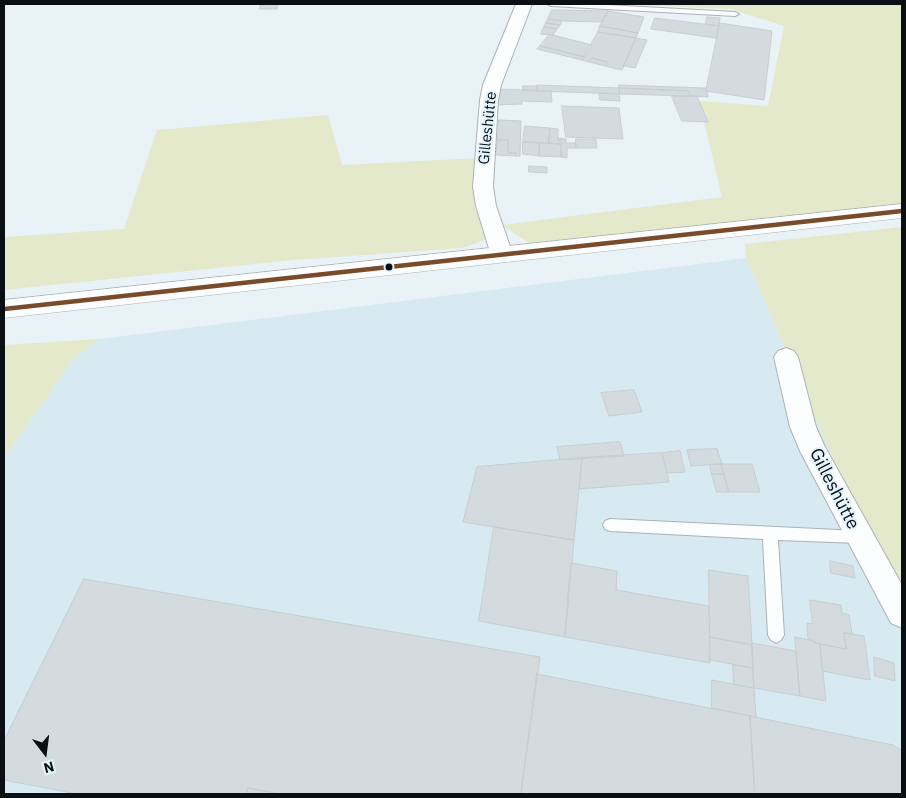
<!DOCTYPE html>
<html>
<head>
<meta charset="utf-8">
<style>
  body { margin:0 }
  #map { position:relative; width:906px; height:798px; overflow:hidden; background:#e9f2f7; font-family:"IBM Plex Sans",sans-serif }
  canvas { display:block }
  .frame { position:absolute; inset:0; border:5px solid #090f12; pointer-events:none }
  .north { position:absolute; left:20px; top:728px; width:50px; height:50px; -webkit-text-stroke:4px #e3f4fd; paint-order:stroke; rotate:165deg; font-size:14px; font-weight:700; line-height:20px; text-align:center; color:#090f12 }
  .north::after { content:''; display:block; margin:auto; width:18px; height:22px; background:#090f12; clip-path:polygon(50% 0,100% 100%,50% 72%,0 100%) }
</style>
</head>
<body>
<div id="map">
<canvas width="906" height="798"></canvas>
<div class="frame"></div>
<div class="north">N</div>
</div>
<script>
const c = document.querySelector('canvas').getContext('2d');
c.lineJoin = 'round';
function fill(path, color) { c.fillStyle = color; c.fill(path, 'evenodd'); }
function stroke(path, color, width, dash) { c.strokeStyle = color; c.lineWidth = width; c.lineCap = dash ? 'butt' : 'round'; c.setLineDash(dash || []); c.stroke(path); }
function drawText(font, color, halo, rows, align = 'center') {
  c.font = font + ' "IBM Plex Sans",sans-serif'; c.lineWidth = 4; c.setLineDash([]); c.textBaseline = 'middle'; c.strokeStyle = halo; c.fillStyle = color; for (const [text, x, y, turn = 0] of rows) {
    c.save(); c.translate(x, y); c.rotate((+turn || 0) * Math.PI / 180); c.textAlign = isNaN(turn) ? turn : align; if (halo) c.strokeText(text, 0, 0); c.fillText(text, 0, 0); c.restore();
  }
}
const built = new Path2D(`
  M746 258 902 618V794H4V458L74 358 100 339Z`);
const green = new Path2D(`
  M610 4H902V204L532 245 502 225 722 197 699 101 768 106 784 26 731 9Z
  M328 115 342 165 478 158 475 209 490 238 463 248 294 260 4 290V237L124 229 157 130Z
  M902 227V618L746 258 745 244Z
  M100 339 74 358 4 458V345Z`);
const building = new Path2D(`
  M261 4H278L277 9H260Z
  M552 10 608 11 602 22 563 21 548 19Z
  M608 11 644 17 638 33 600 26Z
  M707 17 720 18 719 26 706 24Z
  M655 18 719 26 716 38 651 29Z
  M548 19 562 21 560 25 546 23Z
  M546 23 560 25 557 29 544 27Z
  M720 23 772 31 764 100 706 91Z
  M600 26 638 33 636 38 598 32Z
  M544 27 557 29 553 35 541 34Z
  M598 32 636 38 622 70 605 66 607 62 592 58 589 62 582 60Z
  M549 35H553L592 45 585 57 540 46Z
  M636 38 647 40 635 68 624 66Z
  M540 46 585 57 582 60 537 49Z
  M592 58 607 62 605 66 589 62Z
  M537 85 619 88 620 94 537 91Z
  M619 85 706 88 708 97 690 96 689 91 619 88Z
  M523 86H537V91L523 90Z
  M619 88 689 91 690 96 620 94Z
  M498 89 551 91 552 102 522 101V104L497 105Z
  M599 93 619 94 620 101 600 100Z
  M672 96H697L708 122 682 121Z
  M562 106 619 108 623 139 566 137Z
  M499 120 521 121 520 156H516V153H508V140H498Z
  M525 126 550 128 549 143 523 142Z
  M550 128 558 129V140H560V144L549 143Z
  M558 138 566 139V143H576V148H567V158L561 157V144Z
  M576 139H596L597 148H576Z
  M498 140H508V153H516V156L496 155Z
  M523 142 540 143 539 156 523 154Z
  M540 143 561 144V157L539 156Z
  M529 166 547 167V173L529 172Z
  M634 390 642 412 609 416 601 393Z
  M620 442 624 456 560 460 557 447Z
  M717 449 722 464 691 466 687 450Z
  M680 451 685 472 667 473 662 453Z
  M662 453 669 482 579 489 582 458Z
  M582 458 574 540 463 522 477 467Z
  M710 464H721L724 474H712Z
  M721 464H752L760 492H729Z
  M712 474H724L729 492H717Z
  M494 527 574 540 565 637 479 621Z
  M830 561 853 566 855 578 831 573Z
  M571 563 617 571 616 590 709 606 710 663 565 637Z
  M709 570 748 576 752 645 710 637Z
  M84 579 540 657 521 794H280L248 788 246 794H77L4 780V741Z
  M810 600 841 605 842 613 849 615 852 634 844 633 846 649 815 643 814 641 808 639 807 623 812 624Z
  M844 633 864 636 870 680 822 671 820 644 846 649Z
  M710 637 752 645 753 668 710 660Z
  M795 637 814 641 815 643 820 644 826 701 800 696Z
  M752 643 796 651 800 696 754 688Z
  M874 657 894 663 895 681 875 676Z
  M733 665 753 668 754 688 734 685Z
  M537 674 750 716 755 794H521Z
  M712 680 754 688 756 717 712 708Z
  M750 716 893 745 902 751V794H755Z
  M248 788 280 794H246Z`);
const lane = new Path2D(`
  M547 4H588L735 12 739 14 735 16 551 6Z
  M610 519 859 531 864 532 866 537 864 542 859 543 778 540 784 635 781 640 776 643 771 640 768 635 763 539 610 531 605 529 603 525 605 521Z`);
const street = new Path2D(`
  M516 4H532L501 85 498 100 493 187 496 206 513 255 510 260 502 262 494 260 491 255 476 206 473 187 480 100 483 85Z
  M786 348 794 351 798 357 816 427 825 447 902 585V628L891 623 800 451 790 427 774 357 778 351Z`);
const primary = new Path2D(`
  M902 204V218L4 318V300Z`);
const bus1 = new Path2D(`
  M4 309 902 211`);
const markers = [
  [389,267,4.5,"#090f12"]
];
const farStreetnames = [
  ["Gilleshütte",488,128,-84]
];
const streetNames = [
  ["Gilleshütte",834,489,63]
];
fill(built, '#d7e9f1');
fill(green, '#e5e9cc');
fill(building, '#d4dbdf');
stroke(building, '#c7ced2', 1);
stroke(lane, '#abb2b6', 2);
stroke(street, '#abb2b6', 2);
stroke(primary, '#abb2b6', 1);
fill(lane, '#fcfdfe');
fill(street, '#fcfdfe');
fill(primary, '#fcfdfe');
stroke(bus1, '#7a4b2a', 4.5);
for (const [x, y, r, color] of markers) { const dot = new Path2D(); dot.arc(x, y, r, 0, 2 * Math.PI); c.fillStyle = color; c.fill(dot); stroke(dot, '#e3f4fd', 2); }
drawText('15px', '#090f12', '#e3f4fd', farStreetnames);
drawText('18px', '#090f12', '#e3f4fd', streetNames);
</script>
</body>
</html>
